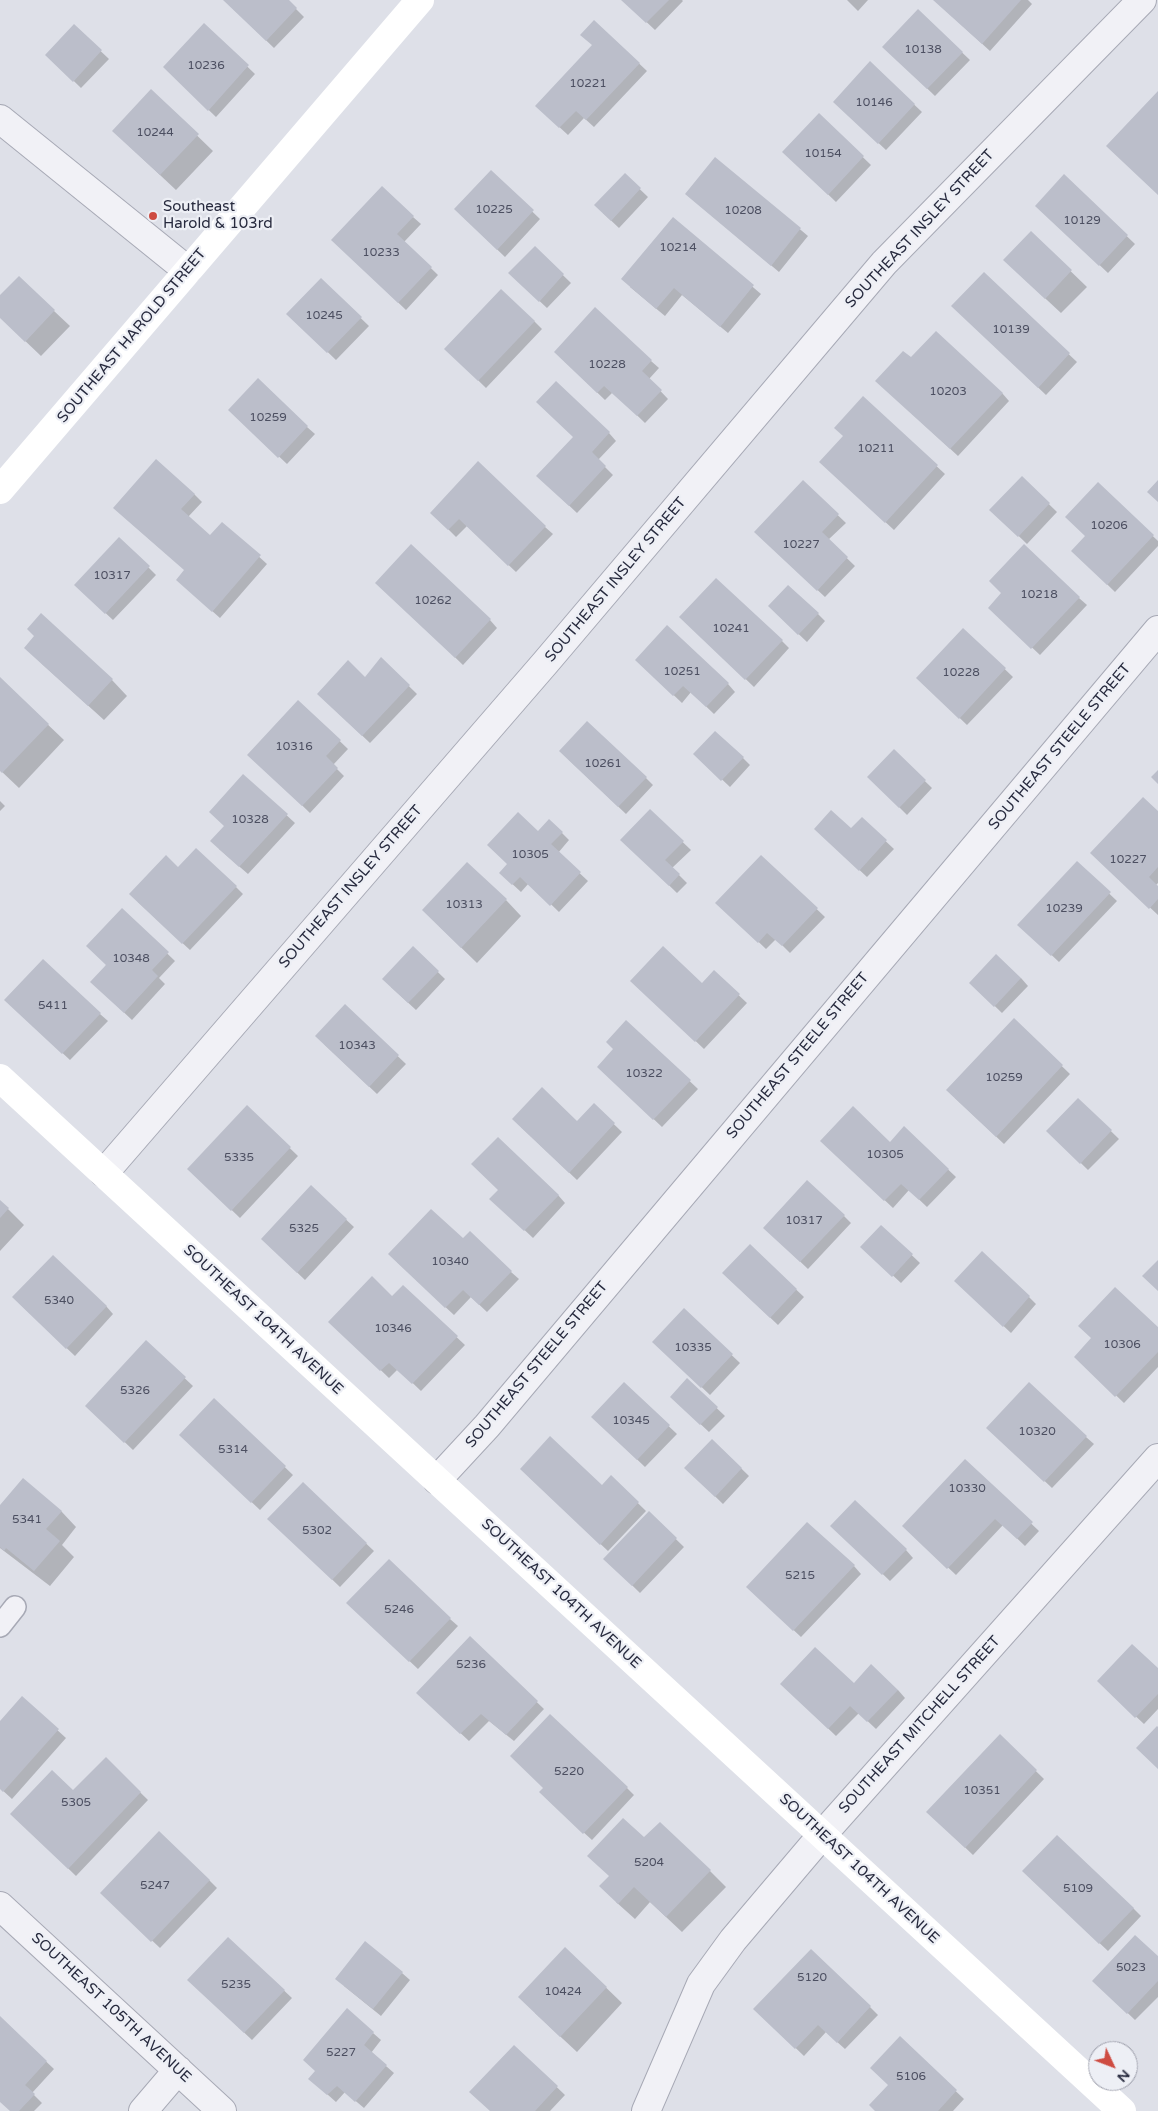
<!DOCTYPE html>
<html>
<head>
<meta charset="utf-8">
<style>
  body { margin:0 }
  #map { position:relative; width:1158px; height:2111px; overflow:hidden; background:#dee0e8; font-family:"Varela Round",sans-serif }
  canvas { display:block }
  .north { position:absolute; left:1088px; top:2041px; width:50px; height:50px; box-sizing:border-box; background:#edeff5; border:1px solid #9ea0ac; border-radius:50%; rotate:133deg; font-size:14px; font-weight:700; line-height:20px; text-align:center; color:#272a3e }
  .north::after { content:''; display:block; margin:auto; width:18px; height:22px; background:#ce4c42; clip-path:polygon(50% 0,100% 100%,50% 72%,0 100%) }
</style>
</head>
<body>
<div id="map">
<canvas width="1158" height="2111"></canvas>
<div class="north">N</div>
</div>
<script>
const c = document.querySelector('canvas').getContext('2d');
c.lineJoin = 'round';
function fill(path, color) { c.fillStyle = color; c.fill(path, 'evenodd'); }
function stroke(path, color, width, dash) { c.strokeStyle = color; c.lineWidth = width; c.lineCap = dash ? 'butt' : 'round'; c.setLineDash(dash || []); c.stroke(path); }
function drawText(font, color, halo, rows, align = 'center') {
  c.font = font + ' "Varela Round",sans-serif'; c.lineWidth = 4.5; c.setLineDash([]); c.textBaseline = 'middle'; c.strokeStyle = halo; c.fillStyle = color; for (const [text, x, y, turn = 0] of rows) {
    c.save(); c.translate(x, y); c.rotate((+turn || 0) * Math.PI / 180); c.textAlign = isNaN(turn) ? turn : align; if (halo) c.strokeText(text, 0, 0); c.fillText(text, 0, 0); c.restore();
  }
}
const shadow = new Path2D(`
  M224 0H287L304 17 274 48Z
  M623 0H682L683 1 655 30Z
  M847 0H868L858 11Z
  M934 0H1028L1032 4 990 51Z
  M918 11 970 60 935 96 884 47Z
  M594 21 647 71 594 127 584 118 568 135 544 113 594 46Z
  M204 25 255 74 216 117 164 67Z
  M74 26 109 59 81 88 47 55Z
  M870 63 922 112 886 150 842 109Z
  M151 91 213 151 176 190 129 146Z
  M819 115 871 165 836 202 784 152Z
  M715 158 808 236 779 272 686 194Z
  M491 172 540 219 505 257 455 209Z
  M625 175 648 197 619 228 603 213Z
  M1064 176 1135 244 1108 273 1044 213Z
  M413 217 421 224 404 242 438 275 406 310 340 247Z
  M673 219 761 294 728 333 682 295 665 316 630 287Z
  M1031 233 1087 287 1061 313 1020 275Z
  M535 248 571 283 547 308 518 281Z
  M984 274 1077 362 1046 395 961 314Z
  M321 280 369 326 336 360 288 314Z
  M0 297 54 311 70 326 41 356 0 317Z
  M534 321 542 329 486 388 446 349Z
  M555 352 651 361 659 368 649 379 668 399 645 423 613 392 605 400Z
  M911 359 1002 393 1009 401 958 456 884 388Z
  M863 398 945 474 894 530 828 469Z
  M237 417 307 427 315 434 287 464Z
  M609 433 616 441 598 460 613 475 577 513 545 483 574 437Z
  M1022 478 1057 512 1027 544 999 517Z
  M803 482 846 523 828 540 855 566 825 597 763 539Z
  M1098 484 1158 541V546L1115 592 1073 551 1087 536Z
  M194 494 202 502 188 517 210 536 222 523 267 564 220 618 185 587V570L123 516Z
  M432 513 545 527 553 534 516 572 467 526 456 537Z
  M119 538 156 575 113 620 83 592Z
  M377 582 490 620 497 628 463 665Z
  M1079 598 1087 605 1040 655 990 608Z
  M769 606 818 614 825 621 807 642Z
  M681 617 782 641 789 648 754 687Z
  M964 630 1013 677 967 725 918 678Z
  M381 659 417 694 370 743 318 694 366 679Z
  M41 663 112 680 127 696 104 720Z
  M644 667 728 684 735 692 714 714 691 692 682 703Z
  M0 679 64 740 19 788 0 770Z
  M299 702 348 749 333 765 344 776 310 813 257 762Z
  M894 751 932 788 907 815 869 777Z
  M695 754 743 758 750 765 730 787Z
  M568 759 646 778 653 785 626 814Z
  M243 775 295 823 248 874 219 849Z
  M0 801 5 806 0 811Z
  M650 811 691 850 672 868 687 883 677 893 622 840Z
  M1158 813V883L1156 885 1158 888V915L1099 860Z
  M862 819 894 849 867 877 823 836 851 830Z
  M538 833H562L569 840 558 853 588 881 559 912 529 883 521 892 508 880Z
  M761 856 825 917 790 953 776 939 766 949 725 910Z
  M1077 863 1117 901 1059 962 1027 932Z
  M236 887 243 894 190 950 138 902Z
  M506 900 521 916 477 963 439 926Z
  M122 910 175 961 159 978 165 984 132 1020 99 989Z
  M413 948 445 979 416 1010 391 987Z
  M714 972 747 1003 704 1049 640 988 702 984Z
  M1021 978 1028 986 1002 1013 971 983Z
  M345 1006 406 1064 377 1094 324 1044Z
  M13 1007 100 1014 108 1021 70 1060Z
  M1014 1020 1070 1074 1004 1144 955 1098Z
  M626 1021 698 1089 662 1127 606 1074Z
  M1078 1099 1119 1139 1088 1170 1048 1131Z
  M594 1105 622 1132 577 1180 521 1127 577 1123Z
  M247 1107 298 1156 240 1218 189 1169Z
  M904 1128 956 1177 927 1207 909 1190 893 1208 829 1148 890 1144Z
  M311 1187 354 1227 305 1280 262 1239Z
  M558 1195 565 1203 533 1238 499 1206Z
  M0 1201 24 1225 0 1251Z
  M844 1216 851 1223 808 1269 772 1235Z
  M881 1226 920 1263 901 1283 870 1254Z
  M463 1240 511 1272 519 1279 487 1312 471 1297 454 1315 397 1262Z
  M750 1246 804 1297 778 1325 723 1273Z
  M403 1287 465 1345 421 1391 398 1369 389 1378 338 1329 392 1298Z
  M963 1288 1029 1297 1036 1304 1011 1333Z
  M21 1305 106 1306 113 1314 75 1356Z
  M684 1310 740 1363 710 1395 654 1342Z
  M1158 1329V1367L1124 1403 1076 1357Z
  M146 1342 193 1386 133 1450 87 1406Z
  M687 1380 725 1416 709 1432 679 1404Z
  M624 1384 677 1434 645 1467 601 1425Z
  M214 1399 293 1475 260 1510 188 1442Z
  M996 1435 1086 1437 1094 1444 1052 1488Z
  M712 1440 749 1476 723 1504 694 1476Z
  M965 1461 1039 1531 1025 1546 1003 1525 956 1575 904 1526Z
  M529 1477 602 1486 611 1477 646 1511 608 1551Z
  M303 1484 374 1551 340 1587 276 1526Z
  M0 1507 61 1511 76 1527 62 1545 74 1557 50 1586 0 1548Z
  M649 1513 684 1547 640 1593 605 1559Z
  M840 1533 906 1550 913 1558 890 1581Z
  M854 1566 861 1574 801 1637 755 1594Z
  M356 1611 450 1619 458 1626 418 1669Z
  M470 1638 544 1709 514 1741 489 1721 469 1741 425 1700Z
  M1158 1670V1709L1144 1724 1098 1681Z
  M854 1685 898 1690 905 1698 876 1729 859 1713 836 1736 789 1691Z
  M22 1698 66 1738 12 1799 0 1788V1723Z
  M1000 1736 1044 1779 973 1855 928 1812Z
  M106 1759 148 1800 76 1876 12 1814 73 1792Z
  M627 1788 634 1795 592 1840 548 1800Z
  M644 1839 710 1871 726 1887 682 1932 650 1902 635 1919 616 1902Z
  M1031 1879 1133 1908 1141 1916 1108 1951Z
  M209 1880 217 1888 160 1948 109 1900Z
  M229 1939 292 1998 252 2040 197 1988Z
  M566 1949 622 2003 577 2052 535 2013Z
  M1158 1958V1997L1135 2020 1094 1981Z
  M402 1973 410 1980 381 2016 344 1986Z
  M870 2007 878 2015 845 2049 826 2032 804 2056 755 2009Z
  M0 2018 54 2069 32 2093 42 2103 34 2111H11L0 2101Z
  M373 2033 381 2040 371 2053 394 2073 364 2108 345 2092 336 2102 310 2079Z
  M900 2038 964 2099 953 2111H877L890 2085Z
  M514 2046 565 2095 550 2111H491Z`);
const building = new Path2D(`
  M223 0H289L297 8 266 41Z
  M621 0H669L646 23Z
  M933 0H1021L982 44Z
  M918 9 963 52 927 89 882 47Z
  M594 20 640 63 586 120 576 111 559 128 535 106 592 45 580 35Z
  M204 23 249 65 208 111 163 67Z
  M74 24 102 50 73 82 45 55Z
  M870 61 915 104 878 144 833 102Z
  M151 89 199 134 160 175 112 131Z
  M1158 91V195L1106 146Z
  M819 113 864 156 828 195 782 152Z
  M715 157 801 228 771 266 685 194Z
  M491 170 534 210 497 250 454 209Z
  M625 173 641 188 611 221 594 205Z
  M1064 174 1128 235 1099 266 1035 206Z
  M382 186 414 216 397 234 432 267 398 303 331 240Z
  M673 217 754 285 720 327 674 288 656 309 621 279Z
  M1031 231 1072 270 1045 299 1003 260Z
  M535 246 564 274 539 302 508 273Z
  M984 272 1070 353 1038 388 951 306Z
  M19 276 55 310 25 342 0 318V295Z
  M321 278 362 317 327 353 286 314Z
  M501 289 535 321 478 381 444 349Z
  M595 307 652 360 642 371 662 390 637 416 604 386 597 393 554 352Z
  M936 331 1003 393 950 449 875 381 903 351 911 357Z
  M258 378 308 426 278 458 228 410Z
  M556 381 610 432 592 452 606 466 569 506 536 476 573 437 536 402Z
  M863 396 938 465 885 523 819 462 843 436 834 428Z
  M156 459 195 494 181 509 210 535 222 522 261 555 212 612 176 580 184 570 113 508Z
  M478 461 546 526 508 566 459 519 448 530 430 513Z
  M1022 476 1050 503 1018 537 989 510Z
  M803 480 839 514 822 532 848 557 817 591 754 532Z
  M1158 480V502L1147 492Z
  M1098 482 1154 535 1107 585 1071 551 1085 536 1065 517Z
  M119 537 150 566 105 614 74 585Z
  M411 544 491 619 455 658 375 583Z
  M1024 544 1080 597 1031 649 988 608 1001 593 989 581Z
  M716 578 783 640 745 680 679 617Z
  M788 585 819 613 798 635 768 606Z
  M41 613 113 679 88 706 24 648 34 636 27 629Z
  M667 625 729 683 706 707 683 686 673 696 635 660Z
  M963 628 1006 668 959 719 916 678Z
  M381 657 410 685 362 736 317 694 348 660 365 677Z
  M0 677 49 724 2 773 0 771Z
  M298 700 341 740 326 756 338 768 302 806 247 755Z
  M587 721 647 777 618 807 559 751Z
  M715 731 744 757 721 781 693 754Z
  M894 749 926 780 899 808 867 777Z
  M1158 770V784L1151 777Z
  M243 774 288 814 239 867 210 841 224 826 209 812Z
  M1143 797 1158 811V867L1149 877 1158 886V899L1149 909 1090 853Z
  M650 809 684 841 665 860 680 874 669 886 620 840Z
  M831 810 851 828 862 817 887 840 859 871 814 829Z
  M518 812 538 831 549 819 563 832 551 844 581 872 550 906 520 877 512 885 499 873 507 864 487 845Z
  M196 848 237 886 182 944 129 894 166 855 178 867Z
  M761 855 818 908 782 946 767 933 758 943 715 903Z
  M1077 861 1111 892 1051 956 1017 925Z
  M467 862 507 899 461 948 422 910Z
  M122 908 169 952 152 970 158 976 124 1013 90 982 106 965 86 946Z
  M413 946 439 971 408 1003 382 979Z
  M663 946 702 983 714 970 740 994 695 1042 630 981Z
  M996 954 1021 978 994 1007 969 983Z
  M43 959 101 1013 62 1054 4 1000Z
  M345 1004 399 1055 369 1087 315 1036Z
  M1014 1018 1063 1065 996 1137 946 1090Z
  M626 1020 691 1080 653 1120 597 1067 613 1049 606 1042Z
  M542 1087 577 1121 594 1103 615 1123 569 1173 512 1119Z
  M1078 1098 1112 1130 1080 1164 1046 1131Z
  M247 1105 291 1147 231 1211 187 1169Z
  M853 1106 890 1142 904 1126 949 1169 919 1200 901 1184 884 1201 820 1141Z
  M498 1137 559 1195 524 1231 489 1199 498 1190 471 1164Z
  M807 1180 845 1215 800 1262 763 1228Z
  M311 1185 347 1219 297 1273 261 1239Z
  M0 1200 9 1208 0 1218Z
  M431 1209 463 1238 470 1231 512 1271 479 1305 463 1290 445 1308 388 1254Z
  M881 1225 913 1254 892 1277 860 1247Z
  M750 1244 797 1289 770 1318 722 1273Z
  M982 1251 1030 1296 1003 1327 954 1281Z
  M53 1255 107 1306 66 1349 12 1297Z
  M1158 1260V1291L1142 1276Z
  M372 1276 392 1296 403 1285 458 1336 412 1384 389 1363 380 1371 328 1322Z
  M1115 1287 1158 1327V1352L1115 1397 1074 1357 1091 1338 1078 1326Z
  M684 1308 733 1354 701 1388 652 1342Z
  M146 1340 186 1377 124 1443 85 1406Z
  M687 1378 718 1407 700 1425 670 1397Z
  M624 1382 670 1425 637 1460 591 1417Z
  M1029 1382 1087 1436 1044 1482 986 1428Z
  M214 1398 286 1466 251 1503 179 1435Z
  M550 1436 602 1485 611 1475 639 1502 600 1545 520 1469Z
  M712 1439 742 1468 715 1497 684 1468Z
  M965 1459 1033 1522 1017 1539 995 1519 947 1569 902 1526Z
  M23 1478 62 1511 46 1529 60 1541 34 1571 6 1548 4 1551 0 1547V1505Z
  M303 1482 367 1543 332 1580 267 1519Z
  M855 1500 907 1549 882 1575 830 1526Z
  M649 1511 677 1538 632 1586 603 1559Z
  M807 1522 855 1565 793 1631 746 1587Z
  M389 1559 451 1618 409 1662 346 1603Z
  M470 1636 538 1701 506 1735 481 1714 460 1734 416 1693Z
  M1132 1644 1158 1668V1694L1135 1718 1097 1681Z
  M815 1647 854 1683 871 1664 898 1690 867 1722 850 1706 828 1729 780 1684Z
  M22 1696 59 1729 3 1792 0 1789V1721Z
  M550 1714 628 1787 583 1834 539 1792 543 1788 510 1756Z
  M1157 1726 1158 1727V1769L1136 1748Z
  M1000 1734 1037 1770 965 1848 926 1812Z
  M106 1757 141 1792 68 1869 10 1814 52 1770 73 1790Z
  M623 1818 644 1837 660 1822 711 1870 666 1917 634 1887 618 1904 599 1886 609 1876 587 1856Z
  M159 1831 210 1880 151 1942 100 1893Z
  M1057 1835 1134 1908 1099 1944 1022 1871Z
  M1135 1935 1158 1956V1981L1127 2014 1092 1981Z
  M228 1937 285 1990 244 2033 187 1980Z
  M365 1941 403 1972 373 2009 335 1979Z
  M565 1947 607 1987 560 2037 518 1997Z
  M811 1949 871 2006 837 2043 818 2025 795 2049 753 2009Z
  M347 2008 374 2032 364 2045 387 2065 355 2102 337 2086 327 2095 308 2079 315 2071 303 2060Z
  M0 2016 47 2061 25 2085 35 2094 19 2111H10L0 2102Z
  M900 2036 957 2090 938 2111H875L869 2105 888 2085 870 2068Z
  M514 2045 558 2086 535 2111H490L469 2092Z`);
const lane = new Path2D(`
  M0 1626 15 1607`);
const street = new Path2D(`
  M0 119 187 270
  M104 1173 546 662 884 263 1142 0
  M437 1480 487 1426 1158 630
  M0 1906 222 2111
  M143 2111 178 2070
  M646 2111 701 1984 733 1940 822 1835 1158 1458`);
const secondary = new Path2D(`
  M0 490 420 0
  M0 1078 1122 2111`);
const markers = [
  [153,216,5,"#ce4c42"]
];
const numberNames = [
  ["10138",923,50],
  ["10236",206,66],
  ["10221",588,84],
  ["10146",874,103],
  ["10244",155,133],
  ["10154",823,154],
  ["10225",494,210],
  ["10208",743,211],
  ["10129",1082,221],
  ["10214",678,248],
  ["10233",381,253],
  ["10245",324,316],
  ["10139",1011,330],
  ["10228",607,365],
  ["10203",948,392],
  ["10259",268,418],
  ["10211",876,449],
  ["10206",1109,526],
  ["10227",801,545],
  ["10317",112,576],
  ["10218",1039,595],
  ["10262",433,601],
  ["10241",731,629],
  ["10251",682,672],
  ["10228",961,673],
  ["10316",294,747],
  ["10261",603,764],
  ["10328",250,820],
  ["10305",530,855],
  ["10227",1128,860],
  ["10313",464,905],
  ["10239",1064,909],
  ["10348",131,959],
  ["5411",53,1006],
  ["10343",357,1046],
  ["10322",644,1074],
  ["10259",1004,1078],
  ["10305",885,1155],
  ["5335",239,1158],
  ["10317",804,1221],
  ["5325",304,1229],
  ["10340",450,1262],
  ["5340",59,1301],
  ["10346",393,1329],
  ["10306",1122,1345],
  ["10335",693,1348],
  ["5326",135,1391],
  ["10345",631,1421],
  ["10320",1037,1432],
  ["5314",233,1450],
  ["10330",967,1489],
  ["5341",27,1520],
  ["5302",317,1531],
  ["5215",800,1576],
  ["5246",399,1610],
  ["5236",471,1665],
  ["5220",569,1772],
  ["10351",982,1791],
  ["5305",76,1803],
  ["5204",649,1863],
  ["5247",155,1886],
  ["5109",1078,1889],
  ["5023",1131,1968],
  ["5120",812,1978],
  ["5235",236,1985],
  ["10424",563,1992],
  ["5227",341,2053],
  ["5106",911,2077]
];
const poiNames = [
  ["Southeast",163,207],
  ["Harold & 103rd",163,224]
];
const streetNames = [
  ["SOUTHEAST INSLEY STREET",920,229,-47],
  ["SOUTHEAST HAROLD STREET",132,336,-50],
  ["SOUTHEAST INSLEY STREET",616,580,-50],
  ["SOUTHEAST STEELE STREET",1060,747,-50],
  ["SOUTHEAST INSLEY STREET",351,887,-49],
  ["SOUTHEAST STEELE STREET",798,1056,-50],
  ["SOUTHEAST 104TH AVENUE",263,1320,43],
  ["SOUTHEAST STEELE STREET",537,1365,-50],
  ["SOUTHEAST 104TH AVENUE",561,1594,43],
  ["SOUTHEAST MITCHELL STREET",920,1725,-48],
  ["SOUTHEAST 104TH AVENUE",859,1869,43],
  ["SOUTHEAST 105TH AVENUE",111,2008,43]
];
fill(shadow, '#0003');
fill(building, '#bbbeca');
stroke(lane, '#a7a9b5', 24);
stroke(street, '#a7a9b5', 30);
stroke(lane, '#f1f1f6', 21);
stroke(street, '#f1f1f6', 28);
stroke(secondary, '#fff', 28);
for (const [x, y, r, color] of markers) { const dot = new Path2D(); dot.arc(x, y, r, 0, 2 * Math.PI); c.fillStyle = color; c.fill(dot); stroke(dot, '#edeff5', 2); }
drawText('12px', '#4c4f61', null, numberNames);
drawText('15px', '#272a3e', '#edeff5', poiNames, 'left');
drawText('15px', '#272a3e', '#edeff5', streetNames);
</script>
</body>
</html>
